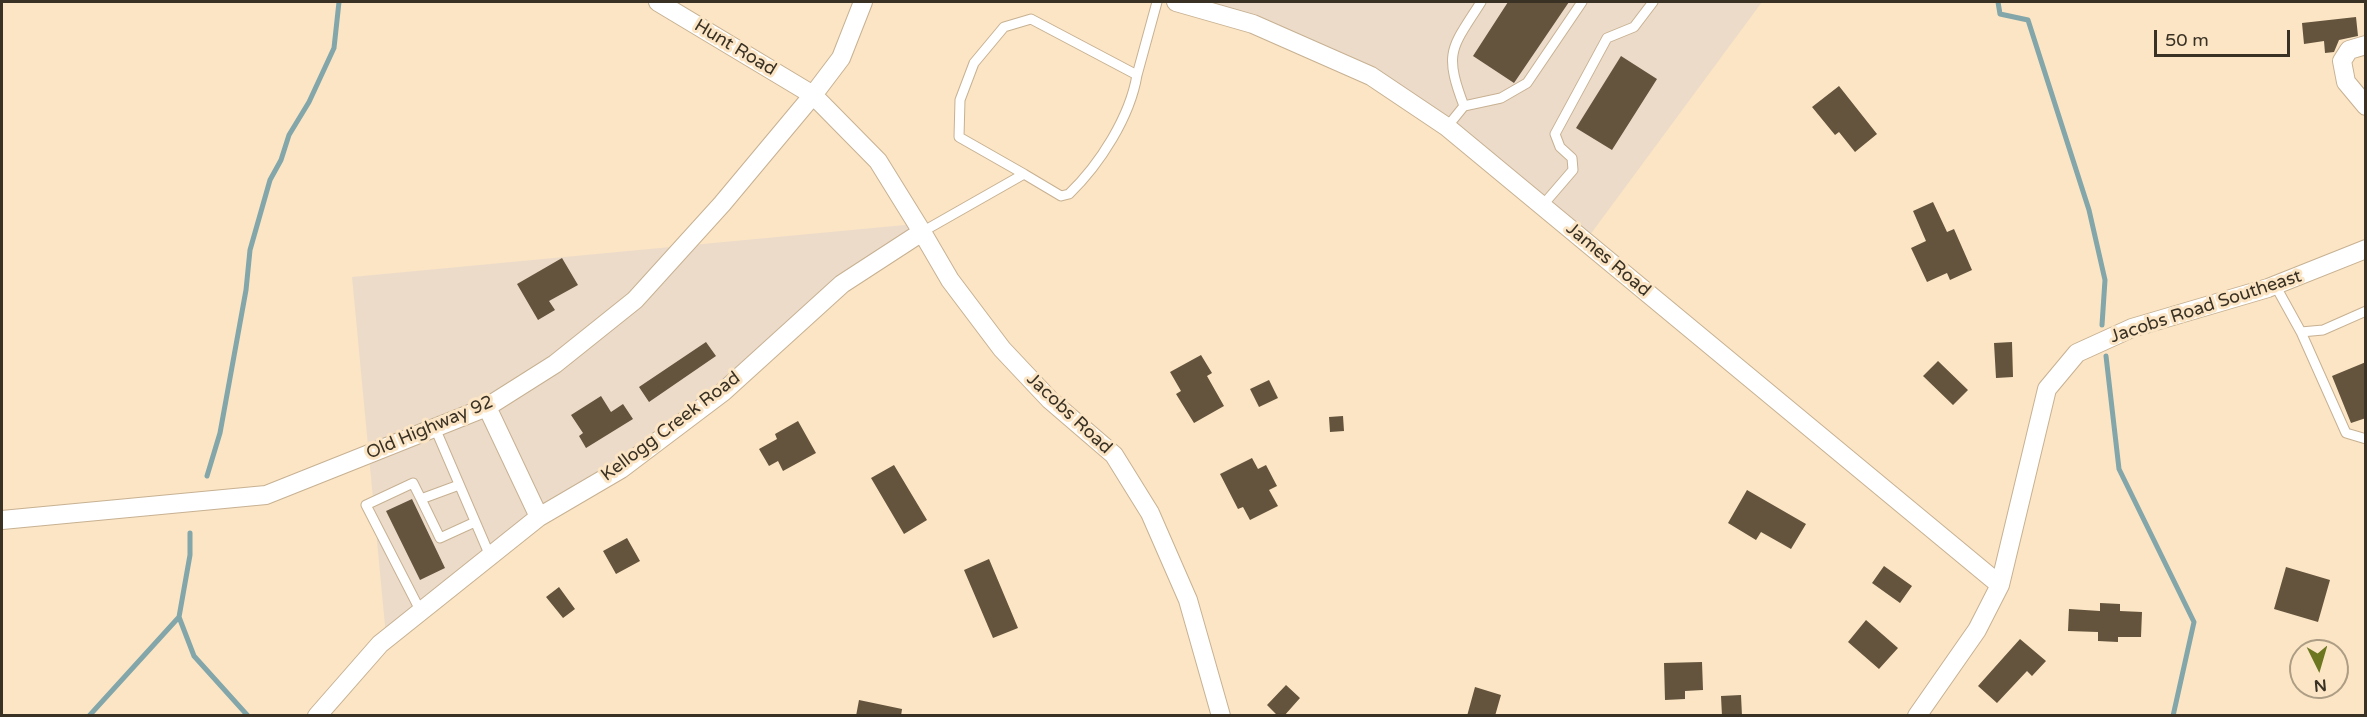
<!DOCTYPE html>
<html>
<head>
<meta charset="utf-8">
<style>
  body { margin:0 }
  #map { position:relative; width:2367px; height:717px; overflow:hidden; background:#fbe5c4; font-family:"Varela Round",sans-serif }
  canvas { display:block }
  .frame { position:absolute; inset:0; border:3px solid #393124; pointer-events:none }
  .north { position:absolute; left:2289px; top:639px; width:60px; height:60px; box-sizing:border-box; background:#fbe5c4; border:2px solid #ad9d84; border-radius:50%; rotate:175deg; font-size:16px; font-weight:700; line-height:24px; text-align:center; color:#393124 }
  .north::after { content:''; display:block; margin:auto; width:21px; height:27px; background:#6d7721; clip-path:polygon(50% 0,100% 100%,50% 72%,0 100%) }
  .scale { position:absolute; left:2154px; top:30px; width:136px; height:27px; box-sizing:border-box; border:3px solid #393124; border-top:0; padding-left:8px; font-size:18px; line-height:21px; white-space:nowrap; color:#393124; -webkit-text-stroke:4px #fbe5c4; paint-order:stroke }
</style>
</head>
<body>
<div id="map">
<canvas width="2367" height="717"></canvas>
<div class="frame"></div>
<div class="north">N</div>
<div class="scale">50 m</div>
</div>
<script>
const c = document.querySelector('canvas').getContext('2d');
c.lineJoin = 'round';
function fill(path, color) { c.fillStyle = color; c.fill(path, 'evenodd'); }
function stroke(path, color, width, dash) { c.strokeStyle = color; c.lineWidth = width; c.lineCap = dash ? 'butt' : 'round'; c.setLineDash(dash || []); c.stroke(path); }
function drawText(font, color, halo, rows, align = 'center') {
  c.font = font + ' "Varela Round",sans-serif'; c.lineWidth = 6; c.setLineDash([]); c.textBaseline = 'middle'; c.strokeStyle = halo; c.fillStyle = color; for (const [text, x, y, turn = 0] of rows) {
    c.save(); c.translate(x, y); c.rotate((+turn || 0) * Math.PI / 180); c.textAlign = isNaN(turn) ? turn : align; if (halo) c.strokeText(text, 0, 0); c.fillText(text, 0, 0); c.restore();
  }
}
const commercial = new Path2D(`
  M1186 2H1762L1587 239 1346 58Z
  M926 223 387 647 352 277Z`);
const stream = new Path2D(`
  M1998 2 2000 14 2028 20 2089 210 2105 280 2102 325
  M2106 356 2119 469 2194 622 2173 716
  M207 476 220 433 246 290 250 250 270 180 281 160 289 135 309 102 334 48 339 2
  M190 533V555L179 617 194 656 248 716
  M89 716 179 617`);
const building = new Path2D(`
  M1508 2H1569L1514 83 1473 56Z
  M2356 17 2358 36 2339 40 2334 52 2325 53 2324 41 2304 44 2302 23Z
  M1621 56 1657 79 1612 150 1576 128Z
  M1839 86 1877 134 1855 152 1839 132 1835 135 1812 107Z
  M1933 202 1947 232 1954 229 1972 270 1950 280 1947 273 1927 282 1911 248 1926 241 1913 211Z
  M562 258 578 285 549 301 555 310 538 320 517 284Z
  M706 342 716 356 649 402 639 387Z
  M2012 342 2013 377 1996 378 1994 343Z
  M1201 355 1212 373 1207 376 1224 406 1194 423 1176 394 1181 391 1170 372Z
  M1938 361 1968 390 1953 405 1923 376Z
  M2366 362V418L2351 423 2332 376Z
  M1269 380 1278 398 1259 407 1250 389Z
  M601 396 611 412 623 404 633 419 586 448 579 436 583 433 571 415Z
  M1343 416 1344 431 1330 432 1329 417Z
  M798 421 816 453 783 471 778 461 769 466 759 449 777 439 775 434Z
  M1252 458 1258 469 1266 465 1277 486 1269 490 1278 506 1250 520 1243 507 1238 509 1220 474Z
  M894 465 927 520 904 534 871 478Z
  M1747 490 1806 524 1791 549 1761 532 1756 540 1728 523Z
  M412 499 445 568 420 580 386 511Z
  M627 538 640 561 616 574 603 551Z
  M989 559 1018 628 993 638 964 570Z
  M1884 566 1912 586 1900 603 1872 583Z
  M2286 567 2330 580 2318 622 2274 609Z
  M559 587 575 609 563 618 546 597Z
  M2100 603 2120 604V611L2142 612 2141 637H2118V642L2098 641V632L2068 631 2069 609 2100 611Z
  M1866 620 1898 648 1879 669 1848 642Z
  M2020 639 2046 661 2032 676 2027 671 1997 703 1978 686Z
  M1702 662 1703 690 1685 691V699L1665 700 1664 663Z
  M1286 685 1300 698 1284 716H1278L1267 705Z
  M1475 687 1501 695 1495 716H1467Z
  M1741 695 1742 716H1722L1721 696Z
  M859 700 902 709 901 716H856Z`);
const lane = new Path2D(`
  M1137 75 1157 2
  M1464 106C1443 51 1452 48 1481 2
  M1447 127 1464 106 1501 98 1527 83 1582 2
  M1542 206 1573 170 1572 158 1560 147 1555 134 1607 38 1634 27 1653 2
  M922 232 1024 174 1061 196 1069 194C1100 164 1130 117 1137 75L1031 19 1004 27 974 63 960 100 959 137 1024 174
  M2275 285 2301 332 2323 330 2366 311
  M2301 332 2346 433 2366 439
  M435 428 490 556
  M459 485 421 499 440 538 475 522
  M421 612 366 505 413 483 421 499`);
const street = new Path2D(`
  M1176 2 1253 24 1371 76 1447 127 2000 585
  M2366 45 2349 50 2342 61 2346 82 2366 106
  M922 232 950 280 1002 349 1050 400 1114 455 1150 513 1188 600 1221 716
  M487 407 539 517
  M2 520 266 495 487 407 555 364 635 300 722 204 813 95 841 58 863 2
  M317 716 380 644 539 517 621 469 723 392 842 284 922 232 878 161 813 95 658 2
  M1917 716 1977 630 2000 585 2047 389 2077 353 2132 328 2268 288 2366 249`);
const streetNames = [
  ["Hunt Road",735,48,31],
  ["James Road",1608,260,40],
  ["Jacobs Road Southeast",2206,307,-18],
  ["Jacobs Road",1069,414,43],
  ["Kellogg Creek Road",671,427,-37],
  ["Old Highway 92",430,428,-23]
];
fill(commercial, '#eddbca');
stroke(stream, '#82a6a9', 5);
fill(building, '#64543d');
stroke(lane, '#c7b192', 11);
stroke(street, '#c7b192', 20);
stroke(lane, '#fff', 9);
stroke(street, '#fff', 18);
drawText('18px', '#393124', '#fbe5c4', streetNames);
</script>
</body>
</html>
